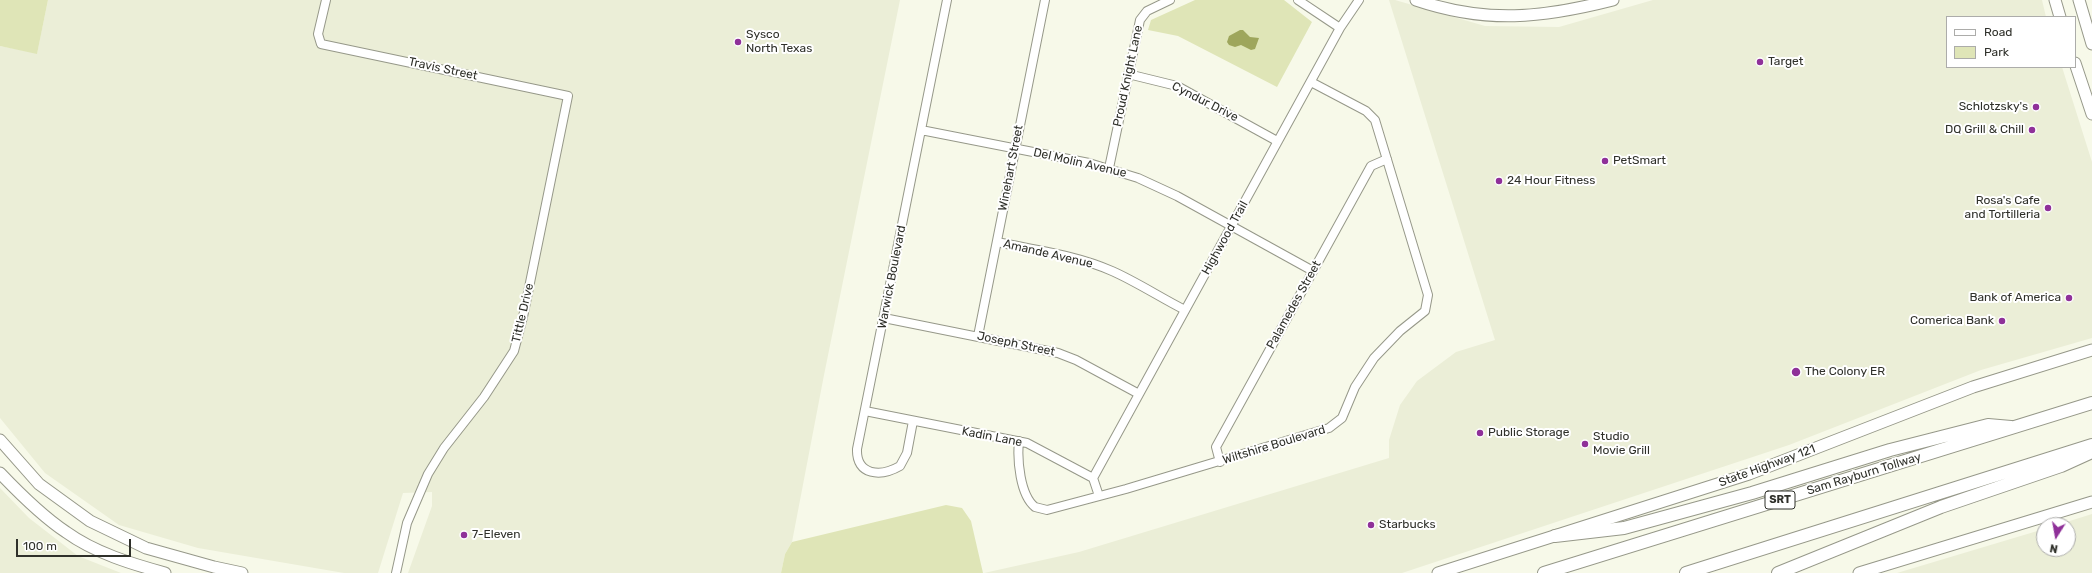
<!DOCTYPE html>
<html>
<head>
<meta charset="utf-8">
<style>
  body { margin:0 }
  #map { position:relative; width:2092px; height:573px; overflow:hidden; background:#f7f9e9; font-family:Rubik,sans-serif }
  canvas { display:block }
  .legend { position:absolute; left:1946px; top:16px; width:130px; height:52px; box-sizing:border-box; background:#fff; border:1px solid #acacaa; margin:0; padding:5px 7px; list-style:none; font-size:12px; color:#2f302a }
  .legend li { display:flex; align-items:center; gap:8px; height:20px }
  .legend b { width:20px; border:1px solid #acacaa }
  .north { position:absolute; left:2036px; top:517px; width:40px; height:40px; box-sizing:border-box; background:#fff; border:1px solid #acacaa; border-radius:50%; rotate:191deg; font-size:11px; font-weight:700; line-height:16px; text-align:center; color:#2f302a }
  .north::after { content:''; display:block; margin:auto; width:14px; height:18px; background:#8f3099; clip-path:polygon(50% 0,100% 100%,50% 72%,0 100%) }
  .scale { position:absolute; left:16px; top:539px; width:115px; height:18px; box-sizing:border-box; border:2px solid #2f302a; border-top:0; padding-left:5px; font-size:12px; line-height:14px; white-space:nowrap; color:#2f302a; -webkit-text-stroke:3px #fff; paint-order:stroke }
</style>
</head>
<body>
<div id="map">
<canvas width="2092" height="573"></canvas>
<ul class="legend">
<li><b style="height:5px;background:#fff"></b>Road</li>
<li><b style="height:11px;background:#dfe5b7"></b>Park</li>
</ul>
<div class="north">N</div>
<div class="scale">100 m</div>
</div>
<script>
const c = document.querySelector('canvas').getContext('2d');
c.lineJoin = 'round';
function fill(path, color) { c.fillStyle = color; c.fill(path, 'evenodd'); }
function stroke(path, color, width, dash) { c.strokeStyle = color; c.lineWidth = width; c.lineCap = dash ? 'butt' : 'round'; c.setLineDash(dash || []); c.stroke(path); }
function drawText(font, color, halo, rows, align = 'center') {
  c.font = font + ' Rubik,sans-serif'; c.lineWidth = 4; c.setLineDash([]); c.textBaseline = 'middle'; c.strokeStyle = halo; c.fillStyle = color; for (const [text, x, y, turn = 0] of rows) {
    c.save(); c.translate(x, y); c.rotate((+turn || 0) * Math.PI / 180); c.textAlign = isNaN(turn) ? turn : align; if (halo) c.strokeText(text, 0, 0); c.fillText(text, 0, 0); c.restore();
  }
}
const built = new Path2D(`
  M48 0H900L824 375 792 542 785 554 781 573H408L432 506V492L403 493 378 573H344L198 548 119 525 45 473 0 418V46L37 53Z
  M1389 0H1395L1485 26 1559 27 1653 0H2042L2046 17H1947V67H2062L2092 162V338L1981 370 1789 445 1402 573H984L1079 552 1389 458V440L1400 405 1417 381 1456 352 1495 340Z
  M0 488 29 518 78 556 121 573H0Z
  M2092 514V573H1897L2044 529V549H2068V525H2057Z`);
const green = new Path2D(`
  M0 0H48L37 54 0 46Z
  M1195 0H1284L1312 22 1277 87 1178 36 1148 30 1151 20Z
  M946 505 962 508 971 521 983 573H781L785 554 792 542Z`);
const water = new Path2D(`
  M1240 30H1243L1250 37 1259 38 1255 49 1251 50 1241 45 1235 47 1229 45 1227 42 1229 36Z`);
const minor = new Path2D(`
  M326 0 318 34 321 44 568 96 523 317 514 351 484 397 444 448 428 474 407 523 396 573
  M1298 0 1340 28
  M1128 74 1177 86 1277 141
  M921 130 1089 163 1138 178 1177 196 1313 271
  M1109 168 1140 20 1147 11 1170 0
  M997 242C1035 250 1076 255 1112 271 1137 282 1161 298 1185 310
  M884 318 1058 353 1076 360 1139 394
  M978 336 1045 0
  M865 411 1027 443 1093 478 1099 496
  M913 421 907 453 900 466C881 477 856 476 857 449L947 0
  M1019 441C1017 460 1020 495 1035 507L1047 510 1126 489 1329 428 1342 418 1355 387 1374 358 1400 331 1425 311 1428 295 1375 120 1366 111 1311 82
  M1220 462 1216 447 1371 166 1387 159
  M1093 478 1340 28 1359 0`);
const major = new Path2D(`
  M1416 0C1487 24 1542 18 1613 0
  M2055 0 2060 17
  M2079 0 2092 44
  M2075 63 2092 114
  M0 440 39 484 90 521 146 548 214 567 242 573
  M0 473C20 494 42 516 66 532 95 553 132 564 165 573
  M1438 573 1749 474 1973 387 2092 350
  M1859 573 2092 502`);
const highway = new Path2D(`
  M1555 536 1624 528 1752 493 1890 450 1988 425 2011 427
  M1544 573 2092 403
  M1686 573 2092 445
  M1778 573 1941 507 2061 466 2092 452`);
const markers = [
  [738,42,4,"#8f3099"],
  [1760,62,4,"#8f3099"],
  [2036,107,4,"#8f3099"],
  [2032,130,4,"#8f3099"],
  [1605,161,4,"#8f3099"],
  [1499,181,4,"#8f3099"],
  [2048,208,4,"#8f3099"],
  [2069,298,4,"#8f3099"],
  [2002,321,4,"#8f3099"],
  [1796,372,5,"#8f3099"],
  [1480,433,4,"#8f3099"],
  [1585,444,4,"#8f3099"],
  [1371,525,4,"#8f3099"],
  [464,535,4,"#8f3099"]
];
const shields = [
  [1780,500,30]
];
const shieldNames = [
  ["SRT",1780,500]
];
const poiNames = [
  ["Sysco",746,35],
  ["North Texas",746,49],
  ["Target",1768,62],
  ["Schlotzsky's",2028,107,"right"],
  ["DQ Grill & Chill",2024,130,"right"],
  ["PetSmart",1613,161],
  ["24 Hour Fitness",1507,181],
  ["Rosa's Cafe",2040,201,"right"],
  ["and Tortilleria",2040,215,"right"],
  ["Bank of America",2061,298,"right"],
  ["Comerica Bank",1994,321,"right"],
  ["The Colony ER",1805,372],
  ["Public Storage",1488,433],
  ["Studio",1593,437],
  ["Movie Grill",1593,451],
  ["Starbucks",1379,525],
  ["7-Eleven",472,535]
];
const streetNames = [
  ["Travis Street",443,69,12],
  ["Proud Knight Lane",1128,76,-78],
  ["Cyndur Drive",1205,102,27],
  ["Del Molin Avenue",1080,163,13],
  ["Winehart Street",1011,168,-79],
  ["Highwood Trail",1225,238,-61],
  ["Amande Avenue",1048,254,13],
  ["Warwick Boulevard",892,277,-79],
  ["Palamedes Street",1294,305,-61],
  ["Tittle Drive",523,313,-77],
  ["Joseph Street",1016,344,12],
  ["Kadin Lane",992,437,11],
  ["Wiltshire Boulevard",1274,445,-17],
  ["State Highway 121",1767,466,-20],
  ["Sam Rayburn Tollway",1864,474,-17]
];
fill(built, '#ebeed7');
fill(green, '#dfe5b7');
fill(water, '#9ea65c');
stroke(minor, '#969889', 10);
stroke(major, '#969889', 13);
stroke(highway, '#969889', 14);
stroke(minor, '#fff', 8);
stroke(major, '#fff', 11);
stroke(highway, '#fff', 12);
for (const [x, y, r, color] of markers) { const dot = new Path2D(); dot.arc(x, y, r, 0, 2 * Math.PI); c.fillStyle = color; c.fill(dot); stroke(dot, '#fff', 1.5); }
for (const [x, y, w] of shields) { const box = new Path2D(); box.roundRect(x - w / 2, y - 9, w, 18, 3); c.fillStyle = '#fff'; c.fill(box); stroke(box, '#2f302a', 1); }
drawText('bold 11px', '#2f302a', null, shieldNames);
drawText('12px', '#2f302a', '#fff', poiNames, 'left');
drawText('12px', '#2f302a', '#fff', streetNames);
</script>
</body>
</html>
